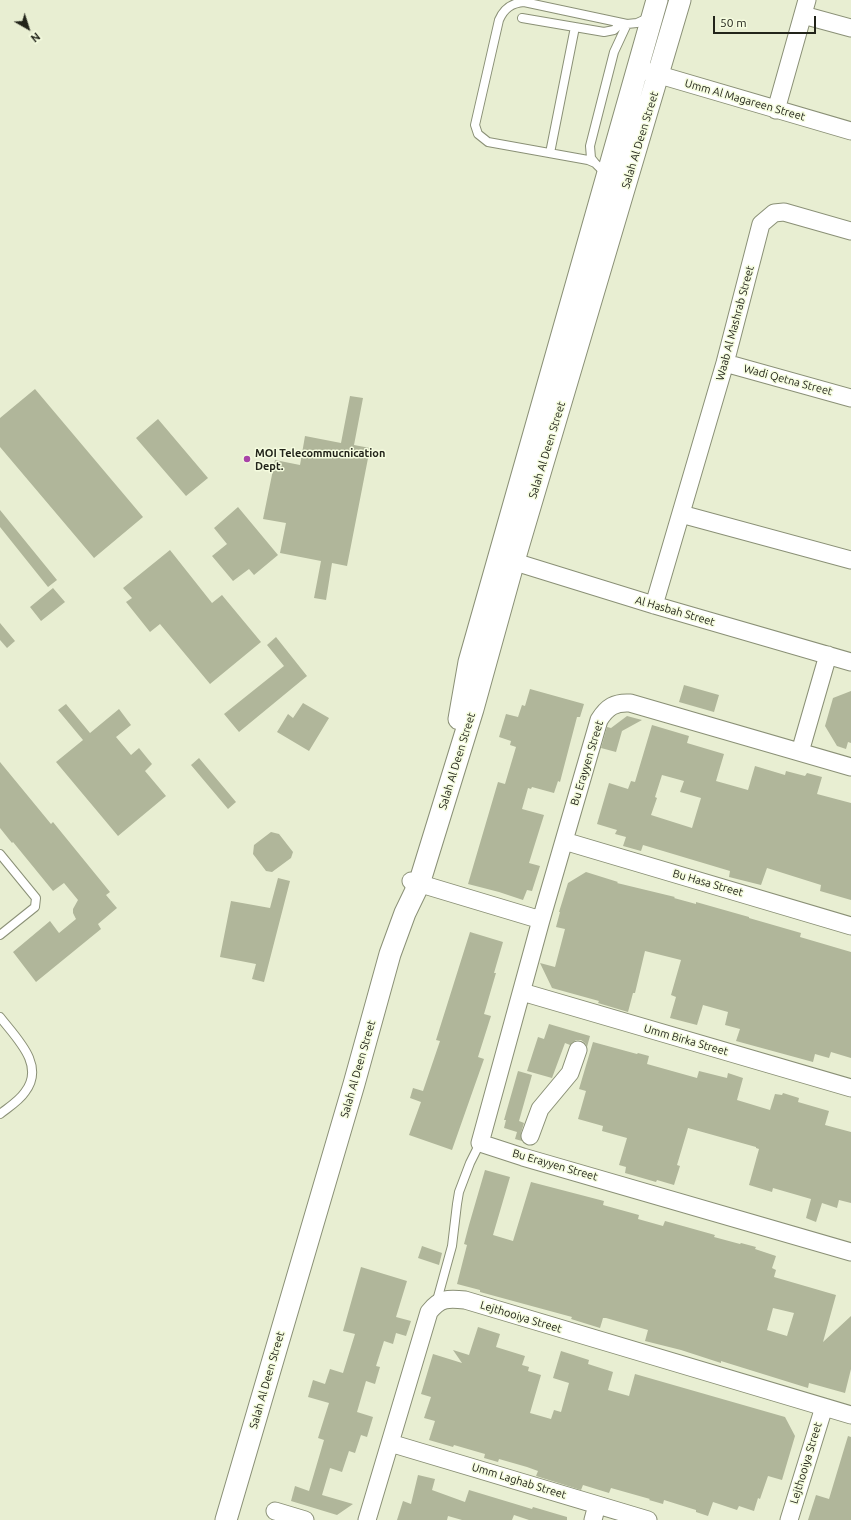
<!DOCTYPE html>
<html>
<head>
<meta charset="utf-8">
<style>
  body { margin:0 }
  #map { position:relative; width:851px; height:1520px; overflow:hidden; background:#e8eed2; font-family:Ubuntu,sans-serif }
  canvas { display:block }
  .north { position:absolute; left:8px; top:8px; width:40px; height:40px; -webkit-text-stroke:3px #f5fcdf; paint-order:stroke; rotate:141deg; font-size:11px; font-weight:700; line-height:16px; text-align:center; color:#22241a }
  .north::after { content:''; display:block; margin:auto; width:14px; height:18px; background:#22241a; clip-path:polygon(50% 0,100% 100%,50% 72%,0 100%) }
  .scale { position:absolute; left:713px; top:16px; width:103px; height:18px; box-sizing:border-box; border:2px solid #22241a; border-top:0; padding-left:5px; font-size:12px; line-height:14px; white-space:nowrap; color:#22241a; -webkit-text-stroke:3px #f5fcdf; paint-order:stroke }
</style>
</head>
<body>
<div id="map">
<canvas width="851" height="1520"></canvas>
<div class="north">N</div>
<div class="scale">50 m</div>
</div>
<script>
const c = document.querySelector('canvas').getContext('2d');
c.lineJoin = 'round';
function fill(path, color) { c.fillStyle = color; c.fill(path, 'evenodd'); }
function stroke(path, color, width, dash) { c.strokeStyle = color; c.lineWidth = width; c.lineCap = dash ? 'butt' : 'round'; c.setLineDash(dash || []); c.stroke(path); }
function drawText(font, color, halo, rows, align = 'center') {
  c.font = font + ' Ubuntu,sans-serif'; c.lineWidth = 3; c.setLineDash([]); c.textBaseline = 'middle'; c.strokeStyle = halo; c.fillStyle = color; for (const [text, x, y, turn = 0] of rows) {
    c.save(); c.translate(x, y); c.rotate((+turn || 0) * Math.PI / 180); c.textAlign = isNaN(turn) ? turn : align; if (halo) c.strokeText(text, 0, 0); c.fillText(text, 0, 0); c.restore();
  }
}
const building = new Path2D(`
  M35 389 143 517 94 558 0 447V418Z
  M350 396 363 398 354 445 370 448 347 566 332 563 326 600 314 598 321 561 280 553 286 523 263 519 275 460 300 465 305 436 341 443Z
  M158 419 208 478 186 496 136 438Z
  M238 507 278 555 254 575 249 569 233 581 212 556 227 544 214 528Z
  M0 510 57 580 48 587 0 527Z
  M170 550 212 603 222 595 261 642 210 684 160 624 150 632 126 602 132 598 123 588Z
  M53 588 65 602 41 621 30 607Z
  M0 623 15 641 7 648 0 640Z
  M276 637 307 676 239 732 224 714 284 666 267 645Z
  M684 685 719 695 714 712 679 702Z
  M530 689 584 704 580 717H577L560 782 558 781 554 793 532 787 531 789 528 788 522 809 544 815 529 863 540 866 532 891 527 890 523 900 499 892 468 884 498 782 505 784 516 747 510 745 511 741 499 737 506 714 518 717 522 705 525 706Z
  M851 691V743L848 742 846 749 837 746 825 726 833 698Z
  M303 703 329 718 309 751 277 732 288 714 293 718Z
  M66 704 90 733 119 709 131 725 116 737 131 755 139 748 152 764 145 771 166 796 118 836 56 762 83 740 58 710Z
  M627 716 642 720 622 731 616 752 601 748 607 727 611 728Z
  M652 725 689 736 687 743 724 754 716 781 748 790 755 766 785 775 786 771 805 776 807 773 822 777 817 794 851 803V900L820 891 821 885 767 868 761 885 729 877 730 871 643 845 641 851 623 846 626 837 615 834 617 830 597 824 609 783 628 789 631 781 635 782ZM662 775 684 781 680 792 701 798 692 828 651 815 657 798 655 797Z
  M199 758 236 802 228 809 191 765Z
  M0 762 51 824 53 822 110 892 106 895 117 908 98 924 101 929 36 982 13 952 50 921 59 933 76 919 73 913V909L78 900 64 883 53 891 13 842 12 843 0 828Z
  M271 832 279 834 293 852 291 858 272 872 266 871 253 854 254 845Z
  M586 872 618 882 617 883 675 897 674 898 696 904V902L749 917V918L801 933 800 937 851 952V1058L831 1052 829 1058 815 1054 813 1062 736 1041 740 1029 725 1025 728 1012 703 1005 697 1025 670 1018 676 997 671 995 681 960 645 951 635 993H633L628 1012 598 1003 599 1001 552 988 540 963 555 967 565 929 556 927 560 912H559L568 883Z
  M278 878 290 881 264 982 252 979 256 964 220 957 231 901 270 908Z
  M470 932 503 942 494 973H496L484 1014 491 1016 478 1057 484 1059 452 1150 409 1135 421 1102 410 1098 413 1088 423 1091 440 1041 436 1040Z
  M549 1024 590 1036 587 1047 585 1043 581 1040H576L570 1045 565 1043 552 1078 527 1071 538 1037 544 1039Z
  M593 1042 637 1054 638 1053 649 1056 647 1064 697 1078 699 1071 727 1078 728 1073 743 1078 737 1100 770 1110 775 1094 782 1095 783 1093 799 1098 798 1102 829 1111 825 1125 851 1132V1203L839 1200 837 1208 822 1203 816 1222 806 1218 811 1199 773 1188 772 1192 749 1185 759 1149 756 1148V1147L688 1128 677 1165 680 1166 674 1185 657 1180 656 1182 625 1173 626 1167 619 1165 627 1138 602 1131 603 1126 578 1119 586 1091 579 1089Z
  M518 1071 532 1075 519 1121 524 1123 521 1133 522 1141 515 1139 517 1132 504 1128 506 1120H504Z
  M485 1170 510 1177 493 1235 513 1241 531 1182 604 1201 603 1205 639 1215 638 1219 663 1226 665 1221 715 1235 714 1237 740 1244 741 1243 756 1247 755 1249 776 1256 772 1268 776 1270 774 1277 836 1295 823 1342 851 1316V1369L845 1393 809 1383 808 1388 721 1361V1363L681 1350 645 1341 648 1330 606 1318H603L600 1328 571 1319 572 1317 480 1292V1290L457 1284 467 1245 464 1244 469 1225ZM773 1308 794 1313 787 1336 767 1330Z
  M422 1246 442 1253 439 1265 418 1258Z
  M361 1267 407 1281 396 1317 411 1321 406 1336 396 1333 393 1344 384 1341 376 1366 380 1367 375 1384 366 1381 357 1412 373 1417 367 1437 361 1435 355 1453 349 1451 342 1472 330 1468 322 1495 353 1504 337 1515 291 1501 295 1486 309 1491 324 1440 318 1438 329 1403 308 1397 313 1380 325 1384 330 1369 343 1373 355 1334 343 1331Z
  M478 1327 500 1334 496 1347 525 1356 522 1365 529 1367 528 1371 541 1375 530 1413 551 1419 554 1410 561 1412 569 1383 553 1378 561 1351 589 1360 588 1364 613 1372 608 1390 629 1396 635 1374 785 1417 795 1436 782 1480 768 1476 760 1499 758 1498 754 1511 739 1506 737 1510 713 1502 708 1516 696 1512V1510L664 1500 663 1504 649 1500 650 1499 611 1488 609 1493 583 1485 581 1490 536 1476 538 1471 527 1467 499 1459 498 1462 484 1458 485 1454 454 1445 453 1447 429 1440 435 1421 424 1418 431 1397 421 1394 433 1354 462 1363 453 1350 469 1355Z
  M848 1436 851 1437V1520H808L816 1495 829 1499Z
  M418 1475 435 1479 432 1490 465 1502 469 1490 532 1509 533 1507 567 1517V1520H529L514 1515 512 1520H462L448 1516 447 1520H397L403 1501 411 1504Z`);
const service = new Path2D(`
  M522 18 604 32 614 30 621 23
  M550 153 575 27
  M595 163 591 158 590 146 614 52 627 24
  M606 174 595 163 588 160 488 142 478 134 475 125 499 20C504 8 512 3 524 2L627 24 637 23 648 18
  M0 854 36 898 35 907 0 935
  M0 1017C16 1038 46 1065 25 1092 19 1101 9 1107 0 1114
  M436 1304 452 1246 457 1204 459 1192 470 1163 480 1143`);
const minor = new Path2D(`
  M803 15 851 28
  M646 71 851 131
  M776 110 807 0
  M725 363 851 398
  M681 514 851 560
  M502 558 654 605 851 662
  M654 605 725 363 761 224 774 213 784 212 851 231
  M800 752 828 655
  M851 767 630 703C615 702 607 707 599 720L541 920 480 1143 523 1157 851 1252
  M564 841 851 926
  M411 881 541 920
  M522 992 851 1088
  M530 1136 540 1109 570 1073 578 1050
  M390 1443 648 1520
  M275 1511 305 1520
  M367 1520 429 1312C440 1298 448 1298 465 1300L851 1415
  M593 1520 597 1505
  M789 1520 824 1407`);
const tertiary = new Path2D(`
  M459 719 469 662 657 0
  M226 1520 354 1084 390 954 405 913 419 884 473 709 514 561 680 0`);
const markers = [
  [247,459,4,"#a843a8"]
];
const streetNames = [
  ["Umm Al Magareen Street",745,100,16],
  ["Salah Al Deen Street",640,140,-73],
  ["Waab Al Mashrab Street",735,323,-75],
  ["Wadi Qetna Street",788,380,15],
  ["Salah Al Deen Street",547,450,-73],
  ["Al Hasbah Street",675,611,16],
  ["Salah Al Deen Street",457,761,-73],
  ["Bu Erayyen Street",587,763,-73],
  ["Bu Hasa Street",708,883,16],
  ["Umm Birka Street",686,1040,16],
  ["Salah Al Deen Street",358,1069,-74],
  ["Bu Erayyen Street",555,1165,16],
  ["Lejthooiya Street",521,1317,17],
  ["Salah Al Deen Street",267,1380,-74],
  ["Lejthooiya Street",806,1463,-73],
  ["Umm Laghab Street",519,1481,17]
];
const poiNames = [
  ["MOI Telecommucnication",255,453],
  ["Dept.",255,466]
];
fill(building, '#b0b69a');
stroke(service, '#8a9076', 10);
stroke(minor, '#8a9076', 19);
stroke(tertiary, '#8a9076', 23);
stroke(service, '#fff', 8);
stroke(minor, '#fff', 17);
stroke(tertiary, '#fff', 21);
for (const [x, y, r, color] of markers) { const dot = new Path2D(); dot.arc(x, y, r, 0, 2 * Math.PI); c.fillStyle = color; c.fill(dot); stroke(dot, '#f5fcdf', 1.5); }
drawText('11px', '#22241a', '#f5fcdf', streetNames);
drawText('bold 11px', '#22241a', '#f5fcdf', poiNames, 'left');
</script>
</body>
</html>
